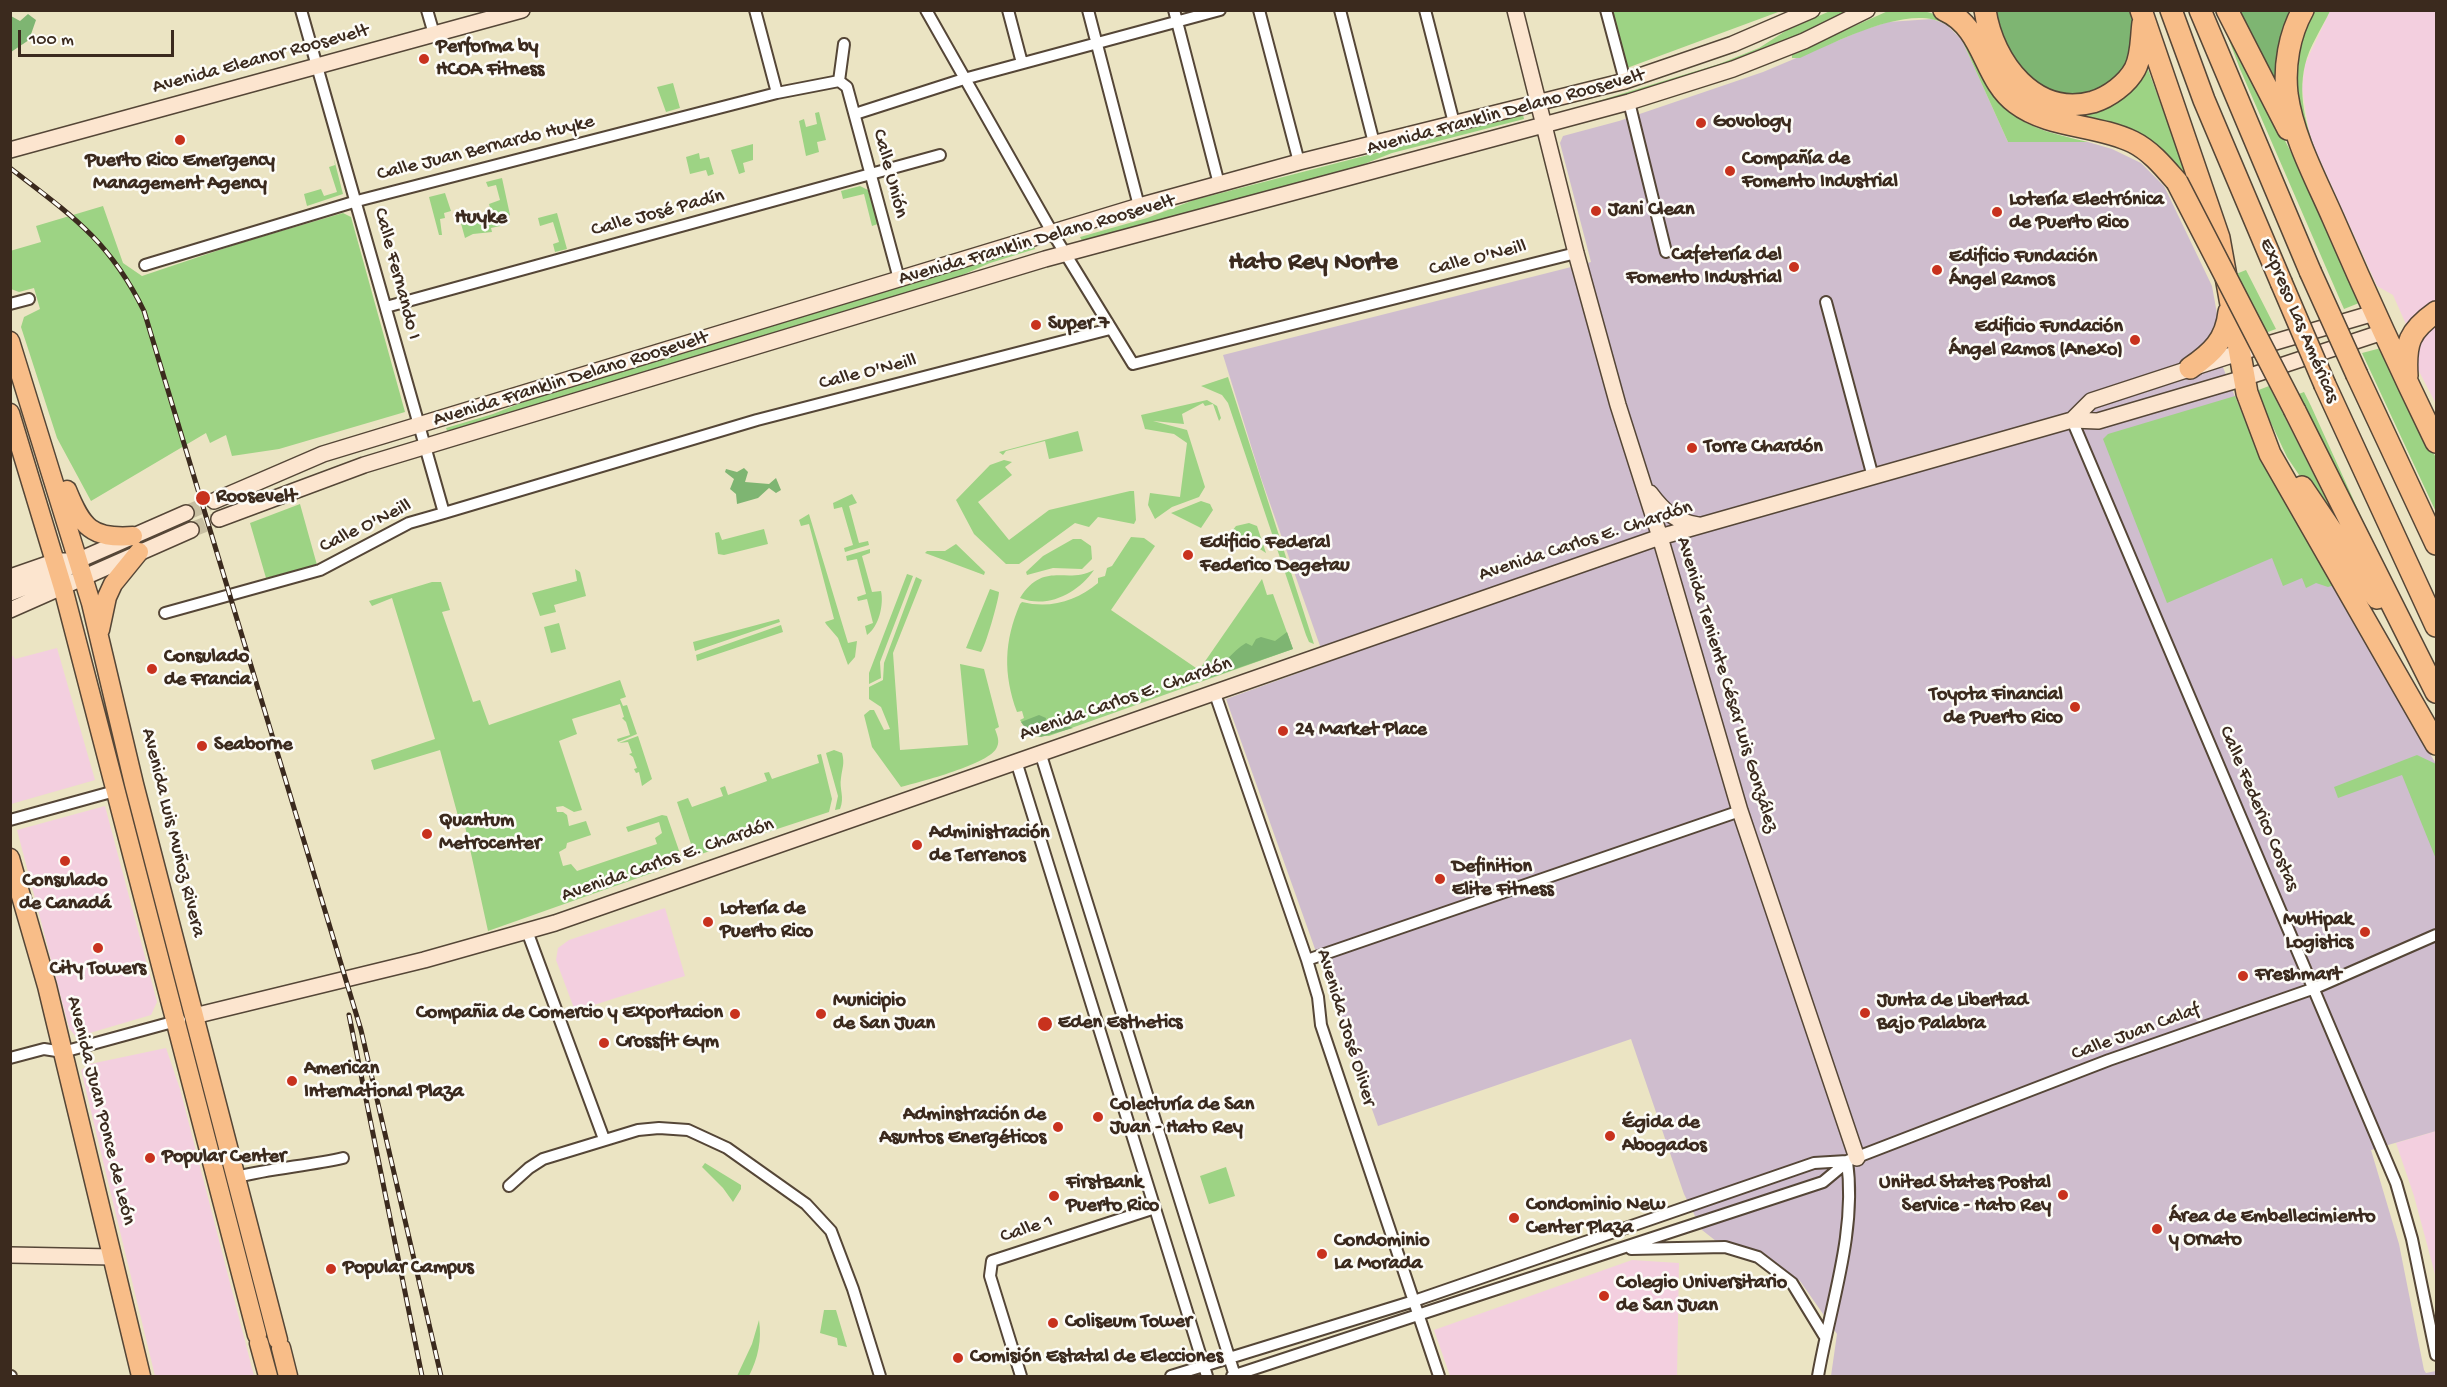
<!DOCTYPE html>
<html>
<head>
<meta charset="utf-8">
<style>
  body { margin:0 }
  #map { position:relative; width:2447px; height:1387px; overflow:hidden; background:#ebe4c3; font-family:"Gochi Hand",sans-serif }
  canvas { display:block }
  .frame { position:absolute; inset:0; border:12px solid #3b2a1e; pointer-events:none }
  .scale { position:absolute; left:18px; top:30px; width:156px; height:27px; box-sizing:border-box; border:3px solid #3b2a1e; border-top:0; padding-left:8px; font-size:18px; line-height:21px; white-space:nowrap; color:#3b2a1e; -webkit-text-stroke:4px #fdfcf7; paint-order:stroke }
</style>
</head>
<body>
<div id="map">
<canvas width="2447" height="1387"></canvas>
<div class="frame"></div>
<div class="scale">100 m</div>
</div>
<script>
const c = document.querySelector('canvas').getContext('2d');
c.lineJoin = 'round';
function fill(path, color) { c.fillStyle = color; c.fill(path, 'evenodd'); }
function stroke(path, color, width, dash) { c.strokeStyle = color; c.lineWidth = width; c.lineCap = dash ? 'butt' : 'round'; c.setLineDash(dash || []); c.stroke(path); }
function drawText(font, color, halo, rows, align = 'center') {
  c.font = font + ' "Gochi Hand",sans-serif'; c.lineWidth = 5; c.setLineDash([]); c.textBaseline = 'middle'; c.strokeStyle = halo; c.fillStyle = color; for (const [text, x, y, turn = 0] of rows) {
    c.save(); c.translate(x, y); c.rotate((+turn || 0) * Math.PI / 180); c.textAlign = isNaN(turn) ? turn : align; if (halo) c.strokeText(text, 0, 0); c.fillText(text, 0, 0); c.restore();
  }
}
const built = new Path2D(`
  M2330 11H2436V404L2410 354 2413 340 2393 295 2377 286 2310 138 2302 88 2305 64Z
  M57 648 95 780 11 804V657L13 656 15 659Z
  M105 806 157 1002 151 1015 76 1037 69 1028 17 830Z
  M665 908 685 976 575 1011 556 960 558 948 569 940Z
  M166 1048 180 1089 254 1376H155L81 1070 90 1064Z
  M2436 1131V1278L2414 1196 2396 1143Z
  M1632 1260 1679 1263 1677 1376H1450L1434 1330Z`);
const industrial = new Path2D(`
  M1932 19 1946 24 1962 40 2008 142H2088L2112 149 2141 163 2164 186 2212 286 2218 319 2213 343 2261 460 2436 764V1131L2371 1150 2399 1244 2424 1370 2426 1373 2436 1371V1376H1831L1837 1334 1800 1281 1761 1251 1716 1241 1702 1230 1684 1194 1631 1039 1378 1126 1226 699 1326 663 1261 478 1223 355 1591 262 1560 143 1563 136 1619 121 1763 72 1863 30 1888 22Z`);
const green = new Path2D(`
  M1611 11H1781L1627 68Z
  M1830 11H1852L1761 52 1639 95 1559 113 1719 64 1759 48 1787 30Z
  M1888 11C1979 0 1962 68 2008 110 2029 130 2060 135 2088 142H2008L1962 40C1957 34 1952 28 1945 24 1909 3 1834 43 1800 58H1792V54Z
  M2218 11 2312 193 2359 303 2344 309 2240 69Z
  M2311 11H2330C2322 28 2309 47 2305 65 2297 99 2308 133 2321 164L2311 149 2295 110 2296 45Z
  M2146 64 2188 178 2184 180 2081 118 2080 112Z
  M673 83 680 108 666 112 657 87Z
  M819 112 826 140 817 142 819 152 806 156 799 121 804 119 806 127 817 124 815 113Z
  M1523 115 1524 119 1392 153 1349 170 1082 241 1080 237 1147 218 1194 200Z
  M753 144V160L743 163 745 172 739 174 731 150Z
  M699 153 700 159 709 157 714 174 708 176 706 170 690 174 686 157Z
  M334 159 343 194 307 206 304 194 321 189 324 196 337 192 329 167 335 165Z
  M502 178 510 215 507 217 509 224 491 228 492 232 473 234 465 238 460 220 492 215 489 204 500 200 496 185 488 187 486 182Z
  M860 186 868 190 878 224 872 226 864 194 843 199 841 191Z
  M445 193 451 211 444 213 445 218 440 219 442 235H439L429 197Z
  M103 206 123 263 142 276 240 243 343 213 351 217 405 412 279 449 232 456 226 435 210 443 206 433 91 501 57 438 21 327 24 317 40 309 34 288 19 292 11 289 10 251 41 242 36 226Z
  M557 213 567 249 555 252 553 244 559 242 553 222 540 226 538 218Z
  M1034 245 1035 249 990 263 944 283 448 433 446 428 493 414 551 391Z
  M2246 270 2276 329 2265 333 2236 274Z
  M2381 348 2436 458V512L2362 353Z
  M1228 377 1314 644 1309 642 1306 635 1228 403 1222 395 1201 386Z
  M2269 386 2342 531 2338 533 2287 457 2256 391Z
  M2304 392 2311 406 2384 567 2296 395Z
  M2235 396 2261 460 2334 585 2328 587 2316 583 2306 588 2302 578 2283 586 2272 558 2167 603 2103 439 2108 434Z
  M1207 400 1217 406 1221 418 1219 421 1213 404 1205 406 1203 403 1182 414 1184 424 1153 421 1187 430 1205 487 1199 497 1172 507 1155 519 1148 505 1150 493 1180 497 1187 443 1174 434 1145 429 1141 415Z
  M1078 431 1083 451 1049 459 1045 441 1006 451 1003 455 999 452Z
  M1004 460 1012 462 1005 467 1012 475 978 502 1009 540 1049 510 1130 491H1134L1136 520 1134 524 1098 517 1089 527 1075 523 1019 564H1006L974 534 956 500 990 465Z
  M852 494 857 503 849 506 859 543 868 541 869 545 845 552 844 548 853 545 842 507 834 509 833 503Z
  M1201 501 1210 504 1213 510 1201 528 1171 513Z
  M300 504 317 565 266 578 250 523Z
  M809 514 848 643 857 641 855 657 848 665 838 638 826 624 825 622 834 619 809 524 801 526 799 520Z
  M1249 523 1257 526 1266 553 1232 531 1236 526Z
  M764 529 768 544 724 555 718 554 715 533 719 532 722 540Z
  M1131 537 1144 538 1155 546 1111 610 1199 670 1262 579 1267 595 1273 594 1293 649 1049 736 1030 735 1020 720 1024 718 1022 711 1017 712C1003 674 1004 641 1020 604L1022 602C1050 609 1077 601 1098 583V578L1105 576 1107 568 1112 566Z
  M1073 539H1081L1091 546 1092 559 1082 569 1053 568 1027 575 1026 572 1043 556Z
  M956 544 985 572 984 575 925 553 927 551H945Z
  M870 549V553L862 556 872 592 881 591C884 604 879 627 867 635L865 626 873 623 867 599 858 601 857 597 866 594 857 559 847 561 846 556Z
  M575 569 580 572 586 596 554 605 556 612 540 616 532 593 577 581Z
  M1094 570C1078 593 1048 609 1020 598 1044 560 1067 585 1094 570Z
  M907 574 913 576 880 662 881 678 869 684V673Z
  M916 577 922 580 893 653 900 750 968 745 960 664 984 669 999 727 995 729C997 735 1000 741 997 747 991 764 919 782 901 787L872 747 864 715 870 710H874L884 730 890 729 881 707 869 699V687L883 680 884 663Z
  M432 582H441L450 610 442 612 473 702 480 700 489 725 620 680 626 697 620 699 623 706 627 705 637 734 618 742 617 739 630 735 626 722 622 718 624 717 620 704 572 719 577 734 559 741 582 810 574 812 563 806 556 807 557 812H563L567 815 569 826 586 821 591 835 567 843 566 848 559 852 563 866 571 864 577 871 657 844 655 838 662 833 659 822 628 832 626 827 662 815 667 816 683 862 488 931 465 826 461 827 440 750 374 770 371 760 435 739 392 598 372 606 369 601Z
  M990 589 999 592C999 599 985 648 981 652L966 648Z
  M779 619 780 622 695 651 693 642Z
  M559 623 566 649 551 653 544 627Z
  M781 625 783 632 697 661 696 655Z
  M638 736 652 779 642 786 639 772 636 773 634 769 637 768 633 757 629 754 632 753 628 742 619 743Z
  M834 750 842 753C845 764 842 768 841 778 839 789 845 797 840 809L835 810 838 796 826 753Z
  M821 754 832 799 829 812 695 856 677 802 688 798 692 807 723 796 720 788 725 786 728 795 767 781 764 773 769 772 772 779 819 763 817 755Z
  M2417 755 2436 764V859L2402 775 2338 798 2334 787Z
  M705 1163 741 1185V1189L733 1202 723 1188 702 1167Z
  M1226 1167 1235 1196 1209 1204 1200 1176Z
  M824 1310H836L847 1347 838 1345 837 1338 820 1333Z
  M759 1320C762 1340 758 1358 749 1376H737L752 1344Z`);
const forest = new Path2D(`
  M1992 11H2130L2134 24 2129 64 2120 76 2087 97 2035 90 2010 58Z
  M2232 11H2296L2283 102Z
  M28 14 36 20 29 40 11 52V16L20 21Z
  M744 468 748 472 745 482 769 484 776 478 781 490 776 493 769 488 758 498 737 504 736 494 730 489 734 479 725 472 726 469 737 472Z
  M1287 632 1293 649 1206 679 1207 674C1224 666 1231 652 1246 643L1252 646 1256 639 1261 637 1275 641Z
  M1039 715 1046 718 1045 727 1048 730 1062 724 1073 728 1041 737 1030 735 1021 722Z`);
const secondaryTunnel = new Path2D(`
  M186 513 214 501
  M191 530 219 519`);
const street = new Path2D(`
  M301 10 444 513
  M427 10 434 34
  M755 10 777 93
  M926 10 1052 232 1133 364 1576 253
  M1008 10 1022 63
  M1088 10 1139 206
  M1174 10 1219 184
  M1259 10 1299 162
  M1340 10 1374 143
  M1425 10 1454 123
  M1606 10 1625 81
  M839 81 847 87 899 279
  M839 81 844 44
  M1629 102 1666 252
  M855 114 964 79 1220 10
  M145 265 357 201 777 93 839 81
  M1826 302 1873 477
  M10 304 29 299
  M386 307 940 155
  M2072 420 2396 1183 2412 1239 2436 1355
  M165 613 320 570 409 523 444 513 757 420 1110 329
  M1214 691 1307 960 1318 997 1321 1025 1439 1376
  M1040 752 1235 1376
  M1016 761 1207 1376
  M10 820 115 791
  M527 931 604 1139
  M1307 960 1740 811
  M10 1058 44 1049 63 1052 180 1020
  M237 1177C272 1168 308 1166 343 1158
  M509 1186 529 1168 543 1159 638 1130 659 1128 688 1130 727 1148 806 1204 831 1231 853 1289 880 1376
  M1631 1249 1725 1247 1758 1257 1792 1283 1825 1337
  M10 1376H11
  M1021 1376 990 1276 992 1261 1155 1208
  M1171 1376 1414 1301 1814 1163 1847 1161 2109 1060 2315 988 2436 935
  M1232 1376 1823 1182 1847 1162
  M1818 1376C1830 1306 1857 1232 1847 1161`);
const secondary = new Path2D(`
  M1515 10 1576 253 1618 405 1660 537 1740 811 1857 1158
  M10 150 522 10
  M2072 420 2091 401 2241 352 2374 313
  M1650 493C1664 512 1675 521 1698 525
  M214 501 323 454 1139 206 1299 162 1625 81 1733 44 1812 10
  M219 519 364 465 1045 259 1629 102 1733 69 1804 41 1867 10
  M10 577 56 561H67
  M10 593 59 574 79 560 186 513
  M10 610 191 530
  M194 1016 424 960 555 923 1660 537 2072 420 2098 421 2244 378 2383 332
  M10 1255 113 1257`);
const primary = new Path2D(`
  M10 341 91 603 134 784 278 1340
  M10 413 63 588 257 1335
  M67 490C82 527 91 539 133 536
  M100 630 107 597 113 584 139 552
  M10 858 47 986 141 1376
  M259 1343 268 1376
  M281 1348 288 1376`);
const highway = new Path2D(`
  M1944 10C1985 28 1983 79 2016 103 2049 128 2096 124 2133 142 2151 151 2164 167 2177 182
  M1985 10C1993 63 2035 118 2093 102 2109 97 2127 84 2135 69 2142 55 2141 38 2143 23
  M2141 10 2219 238 2247 393 2270 454 2436 744
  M2171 10 2204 100 2281 282
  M2200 10 2310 271
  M2227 10 2288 129
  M2303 10C2289 35 2284 66 2287 94 2293 137 2316 179 2333 218 2366 294 2400 368 2436 442
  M2190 368C2212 353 2226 340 2229 312
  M2357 375 2436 544
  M2407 376C2405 343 2409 331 2436 312
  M2325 385 2436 626
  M2295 411 2436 692
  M2302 487 2377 598`);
const rail = new Path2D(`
  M10 168C71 215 109 240 144 311L361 1030 441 1376
  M349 1015 422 1376`);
const highwayBridge = new Path2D(`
  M2177 182 2295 411
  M2310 271 2357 375
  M2281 282 2325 385`);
const markers = [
  [424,59,6,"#c8321e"],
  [1701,123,6,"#c8321e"],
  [180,140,6,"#c8321e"],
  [1730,171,6,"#c8321e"],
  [1596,211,6,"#c8321e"],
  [1997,212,6,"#c8321e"],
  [1794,267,6,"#c8321e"],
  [1937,270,6,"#c8321e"],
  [1036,325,6,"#c8321e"],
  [2135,340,6,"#c8321e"],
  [1692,448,6,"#c8321e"],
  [203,498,8,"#c8321e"],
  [1188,555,6,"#c8321e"],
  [152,669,6,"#c8321e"],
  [2075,707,6,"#c8321e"],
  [1283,731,6,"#c8321e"],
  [202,746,6,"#c8321e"],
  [427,834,6,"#c8321e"],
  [917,845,6,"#c8321e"],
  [65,861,6,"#c8321e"],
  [1440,879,6,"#c8321e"],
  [708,922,6,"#c8321e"],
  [2365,932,6,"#c8321e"],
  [98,948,6,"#c8321e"],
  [2243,976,6,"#c8321e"],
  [1865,1013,6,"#c8321e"],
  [735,1014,6,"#c8321e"],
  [821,1014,6,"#c8321e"],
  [1045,1024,8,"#c8321e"],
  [604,1043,6,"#c8321e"],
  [292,1081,6,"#c8321e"],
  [1098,1117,6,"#c8321e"],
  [1058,1127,6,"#c8321e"],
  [1610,1136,6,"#c8321e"],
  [150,1158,6,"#c8321e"],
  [2063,1195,6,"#c8321e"],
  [1054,1196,6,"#c8321e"],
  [1514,1218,6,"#c8321e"],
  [2157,1229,6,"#c8321e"],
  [1322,1254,6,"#c8321e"],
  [331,1269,6,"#c8321e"],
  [1604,1296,6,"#c8321e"],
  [1053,1323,6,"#c8321e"],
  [958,1358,6,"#c8321e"]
];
const poiNames = [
  ["Performa by",436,48],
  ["HCOA Fitness",436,71],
  ["Govology",1713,123],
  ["Compañía de",1742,160],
  ["Fomento Industrial",1742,183],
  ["Puerto Rico Emergency",180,162,"center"],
  ["Management Agency",180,185,"center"],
  ["Lotería Electrónica",2009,201],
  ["de Puerto Rico",2009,224],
  ["Jani Clean",1608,211],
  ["Cafetería del",1782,256,"right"],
  ["Fomento Industrial",1782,279,"right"],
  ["Edificio Fundación",1949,258],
  ["Ángel Ramos",1949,281],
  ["Super 7",1048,325],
  ["Edificio Fundación",2123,328,"right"],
  ["Ángel Ramos (Anexo)",2123,351,"right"],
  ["Torre Chardón",1704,448],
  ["Roosevelt",216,498],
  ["Edificio Federal",1200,544],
  ["Federico Degetau",1200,567],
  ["Consulado",164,658],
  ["de Francia",164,681],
  ["Toyota Financial",2063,696,"right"],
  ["de Puerto Rico",2063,719,"right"],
  ["24 Market Place",1295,731],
  ["Seaborne",214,746],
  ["Quantum",439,822],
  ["Metrocenter",439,845],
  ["Administración",929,834],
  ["de Terrenos",929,857],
  ["Definition",1452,868],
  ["Elite Fitness",1452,891],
  ["Consulado",65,882,"center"],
  ["de Canadá",65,905,"center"],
  ["Lotería de",720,910],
  ["Puerto Rico",720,933],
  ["Multipak",2353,921,"right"],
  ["Logistics",2353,944,"right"],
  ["City Towers",98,970,"center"],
  ["Freshmart",2255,976],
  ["Municipio",833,1002],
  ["de San Juan",833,1025],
  ["Junta de Libertad",1877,1002],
  ["Bajo Palabra",1877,1025],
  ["Compañia de Comercio y Exportacion",723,1014,"right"],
  ["Eden Esthetics",1058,1024],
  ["Crossfit Gym",616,1043],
  ["American",304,1070],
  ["International Plaza",304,1093],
  ["Colecturía de San",1110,1106],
  ["Juan - Hato Rey",1110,1129],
  ["Adminstración de",1046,1116,"right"],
  ["Asuntos Energéticos",1046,1139,"right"],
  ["Égida de",1622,1124],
  ["Abogados",1622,1147],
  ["Popular Center",162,1158],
  ["FirstBank",1066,1184],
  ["Puerto Rico",1066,1207],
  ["United States Postal",2051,1184,"right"],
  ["Service - Hato Rey",2051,1207,"right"],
  ["Condominio New",1526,1206],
  ["Center Plaza",1526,1229],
  ["Área de Embellecimiento",2169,1218],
  ["y Ornato",2169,1241],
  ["Condominio",1334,1242],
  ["La Morada",1334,1265],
  ["Popular Campus",343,1269],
  ["Colegio Universitario",1616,1284],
  ["de San Juan",1616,1307],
  ["Coliseum Tower",1065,1323],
  ["Comisión Estatal de Elecciones",970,1358]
];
const streetNames = [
  ["Avenida Eleanor Roosevelt",261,60,-15],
  ["Avenida Franklin Delano Roosevelt",1506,113,-15],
  ["Calle Juan Bernardo Huyke",486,149,-14],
  ["Calle Unión",889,174,75],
  ["Calle José Padín",658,214,-15],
  ["Avenida Franklin Delano Roosevelt",1037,241,-16],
  ["Calle O'Neill",1478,259,-14],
  ["Calle Fernando I",396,274,75],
  ["Expreso Las Américas",2298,321,67],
  ["Calle O'Neill",868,373,-14],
  ["Avenida Franklin Delano Roosevelt",571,380,-17],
  ["Calle O'Neill",366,527,-26],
  ["Avenida Carlos E. Chardón",1586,542,-18],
  ["Avenida Teniente César Luis González",1726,685,73],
  ["Avenida Carlos E. Chardón",1126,700,-19],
  ["Calle Federico Costas",2258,809,67],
  ["Avenida Luis Muñoz Rivera",172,833,76],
  ["Avenida Carlos E. Chardón",668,861,-19],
  ["Avenida José Oliver",1345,1028,73],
  ["Calle Juan Calaf",2136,1033,-20],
  ["Avenida Juan Ponce de León",100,1111,76],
  ["Calle 1",1027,1230,-18]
];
const neighbourhoodNames = [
  ["Huyke",481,219]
];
const districtNames = [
  ["Hato Rey Norte",1313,264]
];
fill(built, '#f3cfdf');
fill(industrial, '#cfbdce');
fill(green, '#9dd384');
fill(forest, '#7eb572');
stroke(secondaryTunnel, '#c8bfa2', 15, [15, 8]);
stroke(street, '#554637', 14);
stroke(secondary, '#554637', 18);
stroke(primary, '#554637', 21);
stroke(highway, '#554637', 24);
stroke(street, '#fff', 10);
stroke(secondary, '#fce5cf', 15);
stroke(primary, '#f8bd88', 18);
stroke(highway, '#f8bd88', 21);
stroke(rail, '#3b2a1e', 5);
stroke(rail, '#fdfcf7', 3, [9]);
stroke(highwayBridge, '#554637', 24, []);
stroke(highwayBridge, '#f8bd88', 21);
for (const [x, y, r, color] of markers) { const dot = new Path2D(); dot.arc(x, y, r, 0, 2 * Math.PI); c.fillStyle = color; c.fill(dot); stroke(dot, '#fdfcf7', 2); }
drawText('bold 20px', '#3b2a1e', '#fdfcf7', poiNames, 'left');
drawText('20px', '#3b2a1e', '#fdfcf7', streetNames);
drawText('bold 21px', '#3b2a1e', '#fdfcf7', neighbourhoodNames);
drawText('bold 26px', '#3b2a1e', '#fdfcf7', districtNames);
</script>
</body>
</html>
